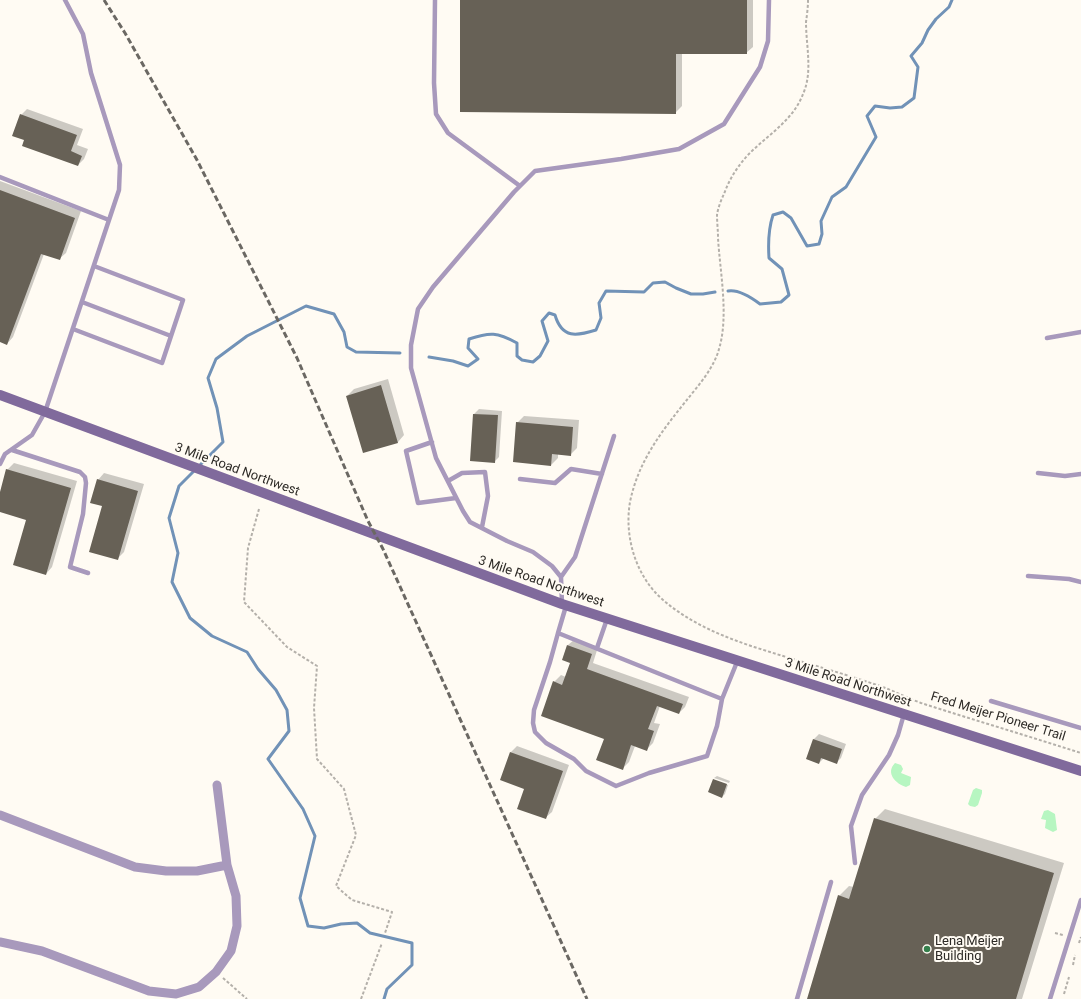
<!DOCTYPE html>
<html>
<head>
<meta charset="utf-8">
<style>
  body { margin:0 }
  canvas { display:block; background:#fffbf3 }
</style>
</head>
<body>
<canvas width="1081" height="999"></canvas>
<script>
const c = document.querySelector('canvas').getContext('2d');
c.lineJoin = 'round';
function fill(path, color) { c.fillStyle = color; c.fill(path, 'evenodd'); }
function stroke(path, color, width, dash) { c.strokeStyle = color; c.lineWidth = width; c.lineCap = dash ? 'butt' : 'round'; c.setLineDash(dash || []); c.stroke(path); }
function drawText(font, color, halo, rows, align = 'center') {
  c.font = font + ' Roboto,sans-serif'; c.lineWidth = 4; c.setLineDash([]); c.textBaseline = 'middle'; c.strokeStyle = halo; c.fillStyle = color; for (const [text, x, y, turn = 0] of rows) {
    c.save(); c.translate(x, y); c.rotate((+turn || 0) * Math.PI / 180); c.textAlign = isNaN(turn) ? turn : align; if (halo) c.strokeText(text, 0, 0); c.fillText(text, 0, 0); c.restore();
  }
}
const green = new Path2D(`
  M895 763 901 765 903 769 901 773 911 777 910 785 906 787C896 784 885 773 895 763Z
  M976 788 982 790V793L978 805 975 807 970 806 968 804 973 790Z
  M1048 810 1055 814 1057 830 1053 832 1045 828 1046 820 1041 819 1044 811Z`);
const shadow = new Path2D(`
  M461 0H753V47L746 53H682V106L675 113Z
  M27 109 83 129 77 145 88 149 84 159 78 165 26 139 21 115Z
  M0 181 81 211 66 253 59 259 44 254 13 337 7 344 0 341Z
  M388 379 404 435 398 442 364 452 347 396 354 389Z
  M479 409 502 411 499 457 494 462 472 460 474 414Z
  M524 416 579 420 577 448 570 455 558 454V458L551 465 517 423Z
  M14 463 77 481 52 567 46 574 28 519 0 511V495L7 470Z
  M104 473 144 484 124 552 117 559 98 480Z
  M575 639 598 647 593 663 689 697 685 707 679 713 660 706 654 723 660 724 653 743 646 750 635 746 629 762 623 768 605 738 554 682 561 675 566 677 572 662 568 645Z
  M819 734 846 744 841 758 837 762 824 758 819 763 807 759 814 739Z
  M517 746 569 765 552 812 545 818 525 788 511 752Z
  M717 776 730 781 729 783 714 778Z
  M714 779V780L728 785 725 794 722 797 709 792Z
  M885 809 1064 863 1022 999H808L839 896 849 886 854 887 875 819Z`);
const stream = new Path2D(`
  M728 291C739 289 752 298 760 304L781 302 789 295 782 269 769 258C768 243 768 230 773 215L783 212 791 218 807 246 819 244 822 234 821 221 832 197 846 187 876 137 867 116 875 106 890 108 902 107 914 98 918 67 911 56 922 43 928 30 936 19 949 7 952 0
  M429 357 453 361 468 366 478 359 468 348 469 339C490 332 497 332 517 343V356L522 360 533 362 540 356 548 341 542 321 549 313 555 315C562 339 577 336 596 330L601 318 599 303 606 291 644 292 653 283 665 282 676 288 691 294H703L715 292
  M384 999 387 989 412 965V943L370 933 357 923 341 924 324 928 308 926 300 898 315 836 303 809 268 759 289 731 287 710 276 690 258 669 247 652 212 636 190 618 172 582 178 553 169 518 179 486 223 442 217 408 208 378 216 359 247 336 306 306 334 314 344 332 347 347 356 352 400 353`);
const building = new Path2D(`
  M460 0H747V54H676V114L460 112Z
  M20 114 77 135 71 151 82 156 78 166 22 146 24 140 12 136Z
  M0 190 75 218 60 260 41 254 7 345 0 342Z
  M381 385 398 443 363 453 346 396Z
  M473 414 498 415 495 463 470 461Z
  M516 422 573 427 571 456 552 454 551 466 513 462Z
  M6 469 71 488 46 575 13 565 26 520 0 512V492Z
  M97 479 138 491 118 560 89 552 102 506 90 503Z
  M567 645 592 654 587 669 683 704 679 714 657 706 648 729 654 731 647 751 631 745 623 770 596 760 604 739 541 716 553 681 562 685 570 663 562 660Z
  M813 739 842 749 837 764 821 758 819 764 806 759Z
  M510 752 563 771 546 819 517 809 524 789 500 780Z
  M713 779 727 784 722 798 708 792Z
  M874 818 1054 873 1016 999H807L838 895 849 899Z`);
const path = new Path2D(`
  M808 0C808 7 807 15 806 22 806 46 813 72 803 94 793 121 766 136 747 156 737 167 729 180 724 194 721 200 718 208 717 215 717 222 718 230 718 238 720 272 729 316 719 349 714 368 698 386 686 401 661 432 638 462 630 502 624 537 636 576 662 599 696 629 740 643 783 656 813 665 844 674 874 684 890 689 905 697 921 703 974 720 1028 736 1081 753
  M259 509 248 548 244 602 287 647 317 666 314 708 317 759 344 789 356 835 336 886 352 900 392 912 385 933
  M1055 933 1063 935
  M1079 943 1081 937
  M1073 965 1075 955
  M223 978 247 999
  M1064 994 1069 977
  M361 999 382 943`);
const lane = new Path2D(`
  M65 0 83 34 91 73 120 165 119 190 109 220
  M435 0 434 83 436 114 448 133 520 186
  M0 177 109 220 45 412 32 435 5 454 0 464
  M82 302 171 336
  M73 329 162 363 183 300 94 266
  M1047 338 1081 332
  M432 442 406 451 418 503 456 498
  M12 450 80 472 85 477 86 483 83 514 70 567 88 573
  M1038 473 1065 476 1081 474
  M520 479 555 483 571 469 602 474
  M448 481 462 473 485 472 488 496 482 527
  M1028 576 1069 579 1081 582
  M561 577 575 557 614 436
  M562 604 561 577 552 566 533 552 507 541 470 522 463 511 436 458 411 368V345L418 309 433 287 514 192 535 171 621 159 679 149 724 124 760 67 768 41 769 0
  M566 606 558 633 722 699 737 662
  M558 633 550 662 534 710 533 723 535 732 546 743 574 759 586 771 616 786 649 773 707 756 717 726 722 699
  M597 648 607 619
  M991 701 1081 728
  M855 863 851 826 862 795 889 755 898 735 904 714
  M797 999 831 882
  M1050 999 1081 900`);
const street = new Path2D(`
  M0 815 135 867 166 871H197L227 865
  M0 942 42 951 149 991 176 994 199 987 216 972 231 951 237 926 236 896 227 865 217 785`);
const secondary = new Path2D(`
  M0 395 562 604 1081 771`);
const rail = new Path2D(`
  M104 0 125 33 197 160 297 358 368 521 383 549 587 999`);
const markers = [
  [927,949,4,"#357f4c"]
];
const streetNames = [
  ["3 Mile Road Northwest",237,470,20],
  ["3 Mile Road Northwest",541,582,19],
  ["3 Mile Road Northwest",848,683,18],
  ["Fred Meijer Pioneer Trail",998,717,17]
];
const poiNames = [
  ["Lena Meijer",935,942],
  ["Building",935,957]
];
fill(green, '#b7f6c1');
fill(shadow, '#0003');
stroke(stream, '#7192b7', 3);
fill(building, '#676156');
stroke(path, '#b4b0aa', 2, [3, 2]);
stroke(lane, '#a899bc', 4.5);
stroke(street, '#a899bc', 9);
stroke(secondary, '#806a9c', 10);
stroke(rail, '#6b6863', 3, [6, 3]);
for (const [x, y, r, color] of markers) { const dot = new Path2D(); dot.arc(x, y, r, 0, 2 * Math.PI); c.fillStyle = color; c.fill(dot); stroke(dot, '#fffbf3', 1.5); }
drawText('13px', '#2d2a26', '#fffbf3', streetNames);
drawText('13px', '#2d2a26', '#fffbf3', poiNames, 'left');
</script>
</body>
</html>
